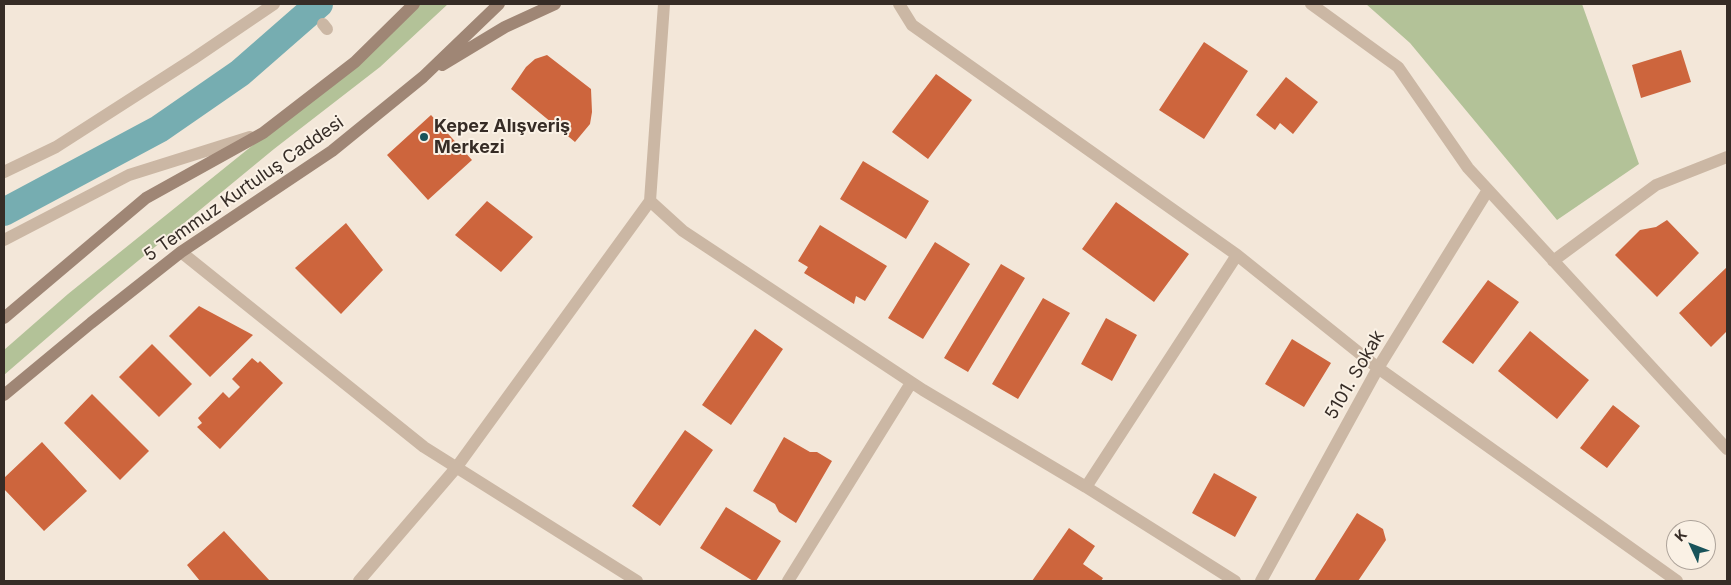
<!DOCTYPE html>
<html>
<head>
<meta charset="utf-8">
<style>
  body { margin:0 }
  #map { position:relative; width:1731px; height:585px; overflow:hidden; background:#f3e7d9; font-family:Inter,sans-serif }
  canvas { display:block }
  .frame { position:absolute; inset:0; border:5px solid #362c26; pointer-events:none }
  .north { position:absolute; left:1666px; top:520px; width:50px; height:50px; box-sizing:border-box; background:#faf1e5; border:1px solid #aca299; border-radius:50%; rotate:313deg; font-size:14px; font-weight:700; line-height:20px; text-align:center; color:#362c26 }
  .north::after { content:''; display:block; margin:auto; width:18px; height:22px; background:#19535a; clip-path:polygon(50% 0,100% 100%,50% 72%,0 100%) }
</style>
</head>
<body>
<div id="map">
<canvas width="1731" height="585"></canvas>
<div class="frame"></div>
<div class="north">K</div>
</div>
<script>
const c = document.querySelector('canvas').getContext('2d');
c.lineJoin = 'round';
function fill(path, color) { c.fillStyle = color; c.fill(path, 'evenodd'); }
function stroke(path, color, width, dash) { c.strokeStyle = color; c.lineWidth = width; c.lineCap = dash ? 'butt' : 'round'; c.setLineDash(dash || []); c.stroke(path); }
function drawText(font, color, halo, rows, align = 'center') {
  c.font = font + ' Inter,sans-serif'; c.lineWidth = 4; c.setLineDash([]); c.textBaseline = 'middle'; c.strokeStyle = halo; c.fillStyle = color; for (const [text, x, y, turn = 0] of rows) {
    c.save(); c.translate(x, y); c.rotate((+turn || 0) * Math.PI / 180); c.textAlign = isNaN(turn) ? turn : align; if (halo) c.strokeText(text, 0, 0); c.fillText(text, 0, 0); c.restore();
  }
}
const green = new Path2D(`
  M412 4H448L380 67 274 149 99 293 4 375V350L68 294 263 137Z
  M1366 4H1582L1639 164 1557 220 1410 43Z`);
const canal = new Path2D(`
  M4 212 159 129 240 73 319 4`);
const building = new Path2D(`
  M1204 42 1248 71 1204 139 1159 110Z
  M1681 50 1691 82 1641 98 1632 65Z
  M547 55 591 89 592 112 590 124 575 142 511 89 526 67 535 59Z
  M936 74 972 100 928 159 892 132Z
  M1286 77 1318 102 1293 134 1280 123 1275 130 1256 115Z
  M431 115 472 160 428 200 387 155Z
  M863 161 929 201 906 239 840 199Z
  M487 201 533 237 501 272 455 235Z
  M1116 202 1189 254 1154 302 1082 249Z
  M1667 220 1699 253 1657 297 1615 255 1640 230 1656 227Z
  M346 223 383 270 341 314 295 268Z
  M820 225 887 266 865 301 856 296 854 304 804 273 808 267 798 261Z
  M935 242 970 264 923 339 888 318Z
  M1001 264 1025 278 968 372 944 358Z
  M1727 267V331L1711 347 1679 313Z
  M1488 280 1519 302 1473 364 1442 342Z
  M1043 298 1070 313 1018 399 992 384Z
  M199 306 253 335 210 377 169 336Z
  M1106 318 1137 335 1112 381 1081 364Z
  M755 329 783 349 731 425 702 405Z
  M1530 331 1589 380 1557 419 1498 371Z
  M1292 339 1331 363 1304 407 1265 384Z
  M152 344 192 384 159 417 119 377Z
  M252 358 258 363 260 361 283 383 220 449 197 427 202 423 198 418 223 392 229 398 240 387 232 379Z
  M92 394 149 451 120 480 64 423Z
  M1613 405 1640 426 1607 468 1580 448Z
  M685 430 713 450 660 526 632 506Z
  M784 437 810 452H817L832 461 796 523 779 512 775 504 753 491Z
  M42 442 87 491 44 531 4 489V478Z
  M1214 473 1257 497 1235 537 1192 513Z
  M726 507 781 541 756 581H753L700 548Z
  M1357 513 1383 529 1386 540 1358 581H1314Z
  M1069 528 1095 546 1083 564 1103 578 1101 581H1032Z
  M224 531 270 581H200L187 565Z`);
const pedestrian = new Path2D(`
  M323 24 327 29`);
const minor = new Path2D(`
  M899 4 912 25 1237 255 1378 368 1677 581
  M1311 4 1398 67 1468 168 1727 449
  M4 172 56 147 193 59 274 4
  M650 201 683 231 923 390 1086 487 1235 581
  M4 240 129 175 250 137
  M181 252 424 447 637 581
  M1553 261 1656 185 1727 157
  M1086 487 1237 255
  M359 581 456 468 650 201 664 4
  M788 581 911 383
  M1261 581 1378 368 1488 190`);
const secondary = new Path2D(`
  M442 65 505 27 555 4
  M4 318 146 198 263 133 355 62 414 4
  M4 395 91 323 181 252 332 151 423 77 499 4`);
const markers = [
  [424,137,5,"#19535a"]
];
const poiNames = [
  ["Kepez Alışveriş",434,127],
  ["Merkezi",434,148]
];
const streetNames = [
  ["5 Temmuz Kurtuluş Caddesi",244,189,-35],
  ["5101. Sokak",1355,375,-60]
];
fill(green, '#b3c298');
stroke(canal, '#76adb1', 28);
fill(building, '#cd653d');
stroke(pedestrian, '#cbb7a4', 12);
stroke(minor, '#cbb7a4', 12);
stroke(secondary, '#9f8675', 12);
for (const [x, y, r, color] of markers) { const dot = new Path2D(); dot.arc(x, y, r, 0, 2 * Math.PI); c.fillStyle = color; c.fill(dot); stroke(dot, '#faf1e5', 2); }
drawText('bold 18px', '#362c26', '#faf1e5', poiNames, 'left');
drawText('18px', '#362c26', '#faf1e5', streetNames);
</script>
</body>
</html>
